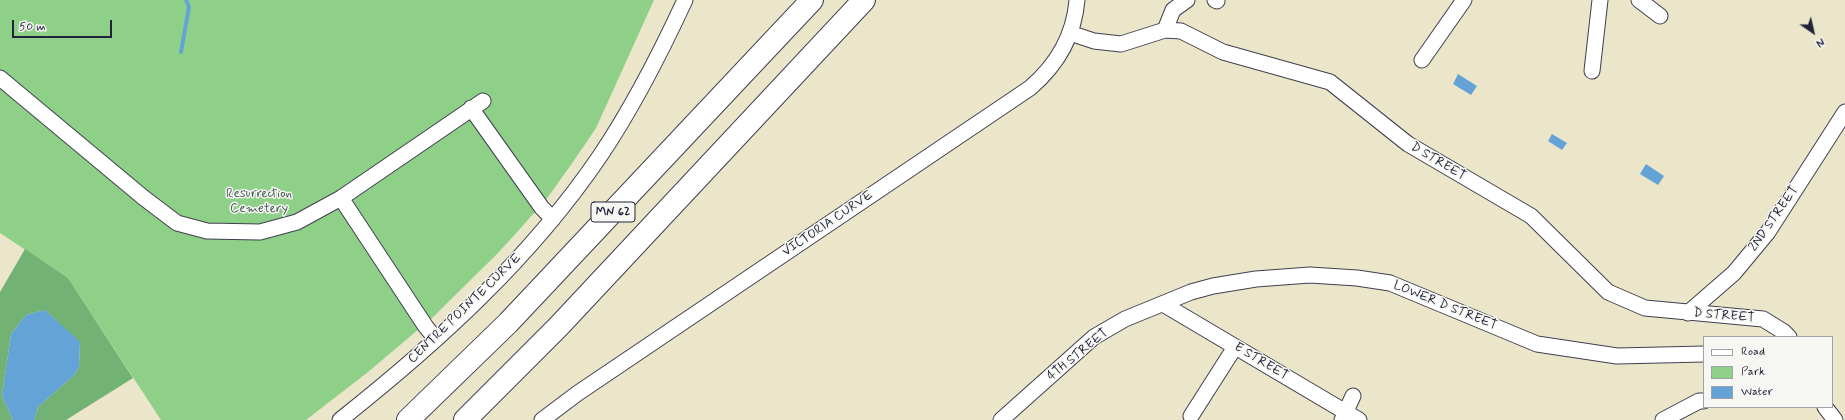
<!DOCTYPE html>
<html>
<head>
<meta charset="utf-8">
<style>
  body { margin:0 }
  #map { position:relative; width:1845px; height:420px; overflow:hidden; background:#ebe6ca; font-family:Mynerve,sans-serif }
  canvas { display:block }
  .legend { position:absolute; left:1703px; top:336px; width:130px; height:72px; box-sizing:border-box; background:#f6f6f2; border:1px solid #a1a1a9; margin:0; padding:5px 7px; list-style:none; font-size:12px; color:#22223b }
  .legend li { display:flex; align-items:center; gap:8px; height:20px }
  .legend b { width:20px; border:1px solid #a1a1a9 }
  .north { position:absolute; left:1793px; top:12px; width:40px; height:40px; -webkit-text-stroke:3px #f6f6f2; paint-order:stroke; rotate:146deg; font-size:11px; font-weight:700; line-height:16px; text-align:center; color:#22223b }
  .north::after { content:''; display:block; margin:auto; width:14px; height:18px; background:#22223b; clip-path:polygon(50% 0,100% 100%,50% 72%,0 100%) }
  .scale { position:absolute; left:12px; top:20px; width:100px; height:18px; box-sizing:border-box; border:2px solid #22223b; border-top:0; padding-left:5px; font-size:12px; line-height:14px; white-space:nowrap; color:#22223b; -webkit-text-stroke:3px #f6f6f2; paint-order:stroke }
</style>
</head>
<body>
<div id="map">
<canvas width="1845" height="420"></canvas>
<ul class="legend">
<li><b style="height:5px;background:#fff"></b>Road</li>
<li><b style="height:11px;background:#8ed087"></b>Park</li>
<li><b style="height:11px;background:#63a3d6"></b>Water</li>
</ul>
<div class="north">N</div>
<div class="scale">50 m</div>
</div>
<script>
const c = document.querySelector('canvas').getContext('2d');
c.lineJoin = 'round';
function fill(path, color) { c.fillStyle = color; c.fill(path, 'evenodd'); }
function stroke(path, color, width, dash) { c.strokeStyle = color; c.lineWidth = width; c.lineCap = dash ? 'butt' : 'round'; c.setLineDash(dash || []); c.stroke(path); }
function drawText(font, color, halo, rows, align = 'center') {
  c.font = font + ' Mynerve,sans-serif'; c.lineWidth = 3; c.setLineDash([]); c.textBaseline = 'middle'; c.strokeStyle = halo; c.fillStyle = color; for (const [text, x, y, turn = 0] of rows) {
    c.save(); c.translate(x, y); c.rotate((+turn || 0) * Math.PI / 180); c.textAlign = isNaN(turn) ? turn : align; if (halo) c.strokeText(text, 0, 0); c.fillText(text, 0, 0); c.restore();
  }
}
const green = new Path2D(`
  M0 0H654L596 128 573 162 548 197 519 230 497 254 432 318 368 372 306 420H161L68 278 0 233Z`);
const forest = new Path2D(`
  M25 249 68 278 133 378 66 420H34L38 407 74 375 79 367 80 343 45 310 26 315 11 334 2 396 13 420H0V292Z`);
const water = new Path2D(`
  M1458 74 1477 86 1471 95 1453 84Z
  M1552 134 1567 143 1562 150 1548 141Z
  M1646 164 1664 176 1658 185 1640 174Z
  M45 310 80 342 79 367 74 375 38 407 34 420H13L2 396 11 334 26 315Z`);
const stream = new Path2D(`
  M181 52 189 7 186 0`);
const minor = new Path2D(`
  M1215 0 1217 1
  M1639 0 1660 16
  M1165 30 1173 10 1187 0
  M1070 33 1094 41 1121 44 1165 30 1181 31 1223 52 1330 82 1408 144 1531 216 1608 292 1645 308 1763 319 1784 332 1789 337
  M1422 60 1464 0
  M1592 71 1600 0
  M0 78 144 198 177 223 207 231 260 232 297 222 341 198 483 101
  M471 108 542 208 553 219
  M341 198 426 327 436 339
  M1163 304 1359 420
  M1688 313 1734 273 1768 232 1845 112
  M1825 407 1835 420
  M1191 416 1235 347
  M340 420C437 343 530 259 600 156 633 107 660 54 685 0
  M542 420 578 393 1030 88C1057 65 1074 36 1077 0
  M1001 420 1094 337 1125 319 1191 292 1213 286 1256 279 1310 275 1357 278 1390 283 1537 344 1617 356 1704 354
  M1342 420 1353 396
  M1663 420 1699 401H1704`);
const highway = new Path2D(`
  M408 420 508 323 812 0
  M465 420 558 327 864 0`);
const shields = [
  [613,212,44]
];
const shieldNames = [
  ["MN 62",613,212]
];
const streetNames = [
  ["D STREET",1438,162,31],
  ["2ND STREET",1774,219,-55],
  ["VICTORIA CURVE",828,224,-34],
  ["LOWER D STREET",1445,306,22],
  ["CENTRE POINTE CURVE",465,309,-44],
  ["D STREET",1724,316,5],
  ["4TH STREET",1078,355,-39],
  ["E STREET",1261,362,31]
];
const parkNames = [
  ["Resurrection",259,194],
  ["Cemetery",259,209]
];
fill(green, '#8ed087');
fill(forest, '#72b274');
fill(water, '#63a3d6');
stroke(stream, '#63a3d6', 4);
stroke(minor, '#403f50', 17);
stroke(highway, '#403f50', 24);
stroke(minor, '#fff', 15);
stroke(highway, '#fff', 22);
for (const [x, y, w] of shields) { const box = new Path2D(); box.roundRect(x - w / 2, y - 10, w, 20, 3); c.fillStyle = '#f6f6f2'; c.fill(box); stroke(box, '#22223b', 1); }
drawText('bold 12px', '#22223b', null, shieldNames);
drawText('13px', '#22223b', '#f6f6f2', streetNames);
drawText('13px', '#425652', '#f6f6f2', parkNames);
</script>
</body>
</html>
